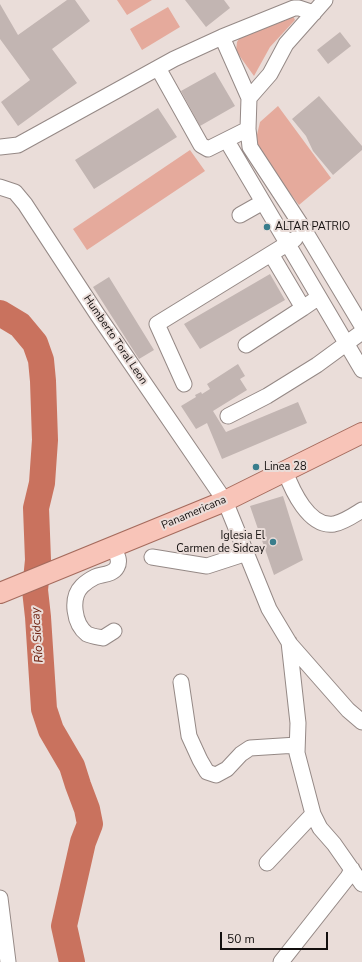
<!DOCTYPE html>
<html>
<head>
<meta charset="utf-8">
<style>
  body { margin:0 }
  #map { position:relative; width:362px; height:962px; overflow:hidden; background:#eaddd9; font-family:"Nunito Sans",sans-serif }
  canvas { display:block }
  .scale { position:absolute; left:220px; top:932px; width:108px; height:18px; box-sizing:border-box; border:2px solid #130f0e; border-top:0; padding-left:5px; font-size:12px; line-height:14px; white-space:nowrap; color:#130f0e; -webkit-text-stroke:3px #eaddd9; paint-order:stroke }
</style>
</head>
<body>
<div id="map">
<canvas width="362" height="962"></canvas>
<div class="scale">50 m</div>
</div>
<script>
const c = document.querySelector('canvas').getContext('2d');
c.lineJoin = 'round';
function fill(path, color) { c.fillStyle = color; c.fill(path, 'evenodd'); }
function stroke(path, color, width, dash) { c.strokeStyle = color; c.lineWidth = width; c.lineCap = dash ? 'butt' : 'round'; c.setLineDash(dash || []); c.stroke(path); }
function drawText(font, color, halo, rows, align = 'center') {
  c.font = font + ' "Nunito Sans",sans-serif'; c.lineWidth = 4; c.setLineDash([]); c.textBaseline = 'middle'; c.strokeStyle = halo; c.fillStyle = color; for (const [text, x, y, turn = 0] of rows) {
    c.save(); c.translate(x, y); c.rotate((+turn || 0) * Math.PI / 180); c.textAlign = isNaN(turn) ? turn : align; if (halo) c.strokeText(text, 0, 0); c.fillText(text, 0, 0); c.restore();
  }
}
const green = new Path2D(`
  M117 0H152L127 15Z
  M168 7 180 27 142 50 130 29Z
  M293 16 295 20 270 47 254 76 236 51 237 42 242 34Z
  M278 106 331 178 299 205 264 159 255 143 260 122Z
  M190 150 205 171 87 250 73 229Z`);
const river = new Path2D(`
  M0 313 20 325 35 343 41 360 43 381 45 440 42 483 36 508 38 560 35 590 38 617 44 709 51 730 72 766 78 785 87 809 90 824 83 842 64 926 72 962`);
const building = new Path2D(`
  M67 0H75L90 21 52 49 77 83 18 126 1 102 30 80 0 39V4L18 35Z
  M185 0H224L230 8 206 27Z
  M340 32 351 46 328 64 317 50Z
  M215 72 235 106 200 126 181 91Z
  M319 96 362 146V150L333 175 313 151 306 136 292 119Z
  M158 108 177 137 94 189 75 160Z
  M270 274 285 300 200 349 184 324Z
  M109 277 154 350 139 359 93 287Z
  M238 364 245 376 240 379 247 390 213 411 226 432 298 402 307 423 222 459 207 423 196 429 181 406 196 397 195 395 201 392 202 394 210 389 207 384Z
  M283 496 303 560 274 575 250 506Z`);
const minor = new Path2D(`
  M222 37 249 98 248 129 250 147 305 231 362 326
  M158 68 201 145 208 149 248 129
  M249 98 270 74 286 44 325 0
  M227 141 362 370
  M0 147 18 145 174 59 222 37 294 8H299L314 13
  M0 187 15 192 25 204 97 314 225 501 269 609 290 644 348 710 362 722
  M240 215 263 202
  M271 254 303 308 319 297
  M246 345 303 308
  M184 384 157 324 295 239
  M228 416 267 396 317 365 362 332
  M285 471C292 490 309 528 334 524 344 522 354 515 362 510
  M113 547C116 553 121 560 117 567 113 575 102 574 95 577 91 579 85 583 82 586 70 598 74 624 87 634 91 636 98 637 103 638L114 631
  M152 557 207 566 247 553
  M289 642 298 723 297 753 313 814 320 828 334 844 362 884
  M181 682 189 736 200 760 207 772 216 775 227 769 241 754 250 748 297 745
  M267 863 313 814
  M0 898 8 962
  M281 962 348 877 352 869`);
const major = new Path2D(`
  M0 593 225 501 362 433`);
const markers = [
  [267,227,4,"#397d8c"],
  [256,467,4,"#397d8c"],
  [273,542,4,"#397d8c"]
];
const poiNames = [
  ["ALTAR PATRIO",275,227],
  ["Linea 28",264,467],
  ["Iglesia El",265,536,"right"],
  ["Carmen de Sidcay",265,549,"right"]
];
const streetNames = [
  ["Humberto Toral Leon",115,340,56],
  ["Panamericana",194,513,-23]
];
const waterNames = [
  ["Río Sidcay",38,635,-94]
];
fill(green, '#e5aa9c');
stroke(river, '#c9725e', 26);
fill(building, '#c2b5b2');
stroke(minor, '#958986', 17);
stroke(major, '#a56b5d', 22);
stroke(minor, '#fff', 15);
stroke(major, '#f8c4b8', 20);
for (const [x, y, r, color] of markers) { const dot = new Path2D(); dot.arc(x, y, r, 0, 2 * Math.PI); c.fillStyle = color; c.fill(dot); stroke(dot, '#eaddd9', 1.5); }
drawText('11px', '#130f0e', '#eaddd9', poiNames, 'left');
drawText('11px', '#130f0e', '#eaddd9', streetNames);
drawText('italic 12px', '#651503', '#eaddd9', waterNames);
</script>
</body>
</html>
